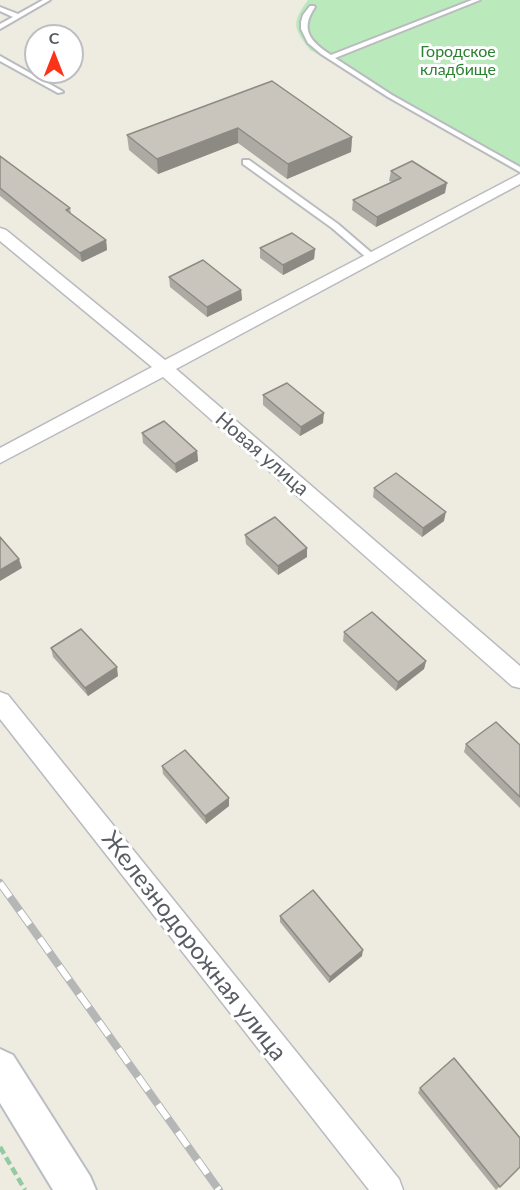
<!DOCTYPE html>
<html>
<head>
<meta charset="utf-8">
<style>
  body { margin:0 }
  #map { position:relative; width:520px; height:1190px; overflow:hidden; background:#eeece0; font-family:Lato,sans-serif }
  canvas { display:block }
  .north { position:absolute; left:24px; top:24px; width:60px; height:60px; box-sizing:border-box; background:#fff; border:2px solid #bdbec1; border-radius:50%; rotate:0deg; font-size:16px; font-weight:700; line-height:24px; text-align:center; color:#595d63 }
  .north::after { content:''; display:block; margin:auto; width:21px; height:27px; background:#fb3319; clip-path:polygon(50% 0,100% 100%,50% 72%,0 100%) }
</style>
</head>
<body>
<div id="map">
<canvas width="520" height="1190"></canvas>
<div class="north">С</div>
</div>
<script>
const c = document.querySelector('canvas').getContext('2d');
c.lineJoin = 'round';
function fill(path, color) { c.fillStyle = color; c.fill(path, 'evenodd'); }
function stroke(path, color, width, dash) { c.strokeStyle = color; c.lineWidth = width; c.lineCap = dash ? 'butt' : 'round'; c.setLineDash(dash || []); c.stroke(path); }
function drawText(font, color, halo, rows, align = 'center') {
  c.font = font + ' Lato,sans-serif'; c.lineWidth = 6; c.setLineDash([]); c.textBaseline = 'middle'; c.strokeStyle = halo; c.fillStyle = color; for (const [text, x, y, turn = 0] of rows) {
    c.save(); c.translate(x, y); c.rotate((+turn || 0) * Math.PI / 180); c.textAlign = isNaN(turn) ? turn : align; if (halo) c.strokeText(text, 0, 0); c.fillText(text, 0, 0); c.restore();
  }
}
const green = new Path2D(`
  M308 0H520V166L310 50C293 28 291 23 308 0Z`);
const path = new Path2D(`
  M0 1147 25 1190`);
const service = new Path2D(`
  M43 0H50L0 29V24L13 17 0 11V7L18 14Z
  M472 0H480L335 58 392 95 520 167V172L388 97 321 54 308 43 301 29V22L303 15 310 6H314L315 7C299 30 311 42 331 55Z
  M0 56 62 91 63 92 58 93 0 61Z
  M243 160H249L338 224 374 255V259H368L332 228 243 164Z`);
const minor = new Path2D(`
  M520 174V184L176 369 520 666V688L512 686 163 377 0 463V448L152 367 0 241V228L6 230 165 360Z
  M0 692 8 695 399 1179 403 1190H369L0 719Z`);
const secondary = new Path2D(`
  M0 1049 13 1055 90 1176 96 1190H53L0 1103Z`);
const rail = new Path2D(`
  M0 883 219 1190`);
const wall = new Path2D(`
  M272 81 352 137 351 152 287 179 238 143 158 174 129 150 127 135Z
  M0 156 70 208 71 214 106 240 107 250 82 262 0 196Z
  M391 171 445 193 376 227 352 210 353 200 392 182 389 181Z
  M260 248 315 249 314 259 283 275 260 258Z
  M169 277 241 290 242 300 207 317 170 287Z
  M263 395 323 423 300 436 263 405Z
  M142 433 197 451 198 461 176 473 143 443Z
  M374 488 444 521 422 537 373 497Z
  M245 535 307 557 278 575 246 544Z
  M344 632 426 661 424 669 396 691 343 641Z
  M51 648 118 676 88 696 53 657Z
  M466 744 520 745V808L464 752Z
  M162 766 229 806 206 824 163 774Z
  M280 916 362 956 329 983 280 922Z
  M420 1088 520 1167 496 1190 418 1093Z`);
const shadedWall = new Path2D(`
  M238 128V143L158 174 157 159Z
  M352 137 351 152 287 179 288 164Z
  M447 183 445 193 376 227 377 217Z
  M106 240 107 250 82 262 80 253Z
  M315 249 314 259 283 275V265Z
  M241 290 242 300 207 317V307Z
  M324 413 323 423 300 436 301 427Z
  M197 451 198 461 176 473 175 464Z
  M446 512 444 521 422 537 423 528Z
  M307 548V557L278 575V566Z
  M19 559 22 568 0 581V570Z
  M426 661 424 669 396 691 398 682Z
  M117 667 118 676 88 696 85 688Z
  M229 798V806L206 824 205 816Z
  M363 950 362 956 329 983 330 977Z`);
const building = new Path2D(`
  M272 81 352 137 288 164 238 128 157 159 127 135Z
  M0 156 70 208 66 210 106 240 80 253 0 188Z
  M412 161 447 183 377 217 353 200 401 178 391 171Z
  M292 233 315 249 283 265 260 248Z
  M203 260 241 290 207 307 169 277Z
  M287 383 324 413 301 427 263 395Z
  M164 421 197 451 175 464 142 433Z
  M396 473 446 512 423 528 374 488Z
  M275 517 307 548 278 566 245 535Z
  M0 537 19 559 0 570Z
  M372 612 426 661 398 682 344 632Z
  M81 629 117 667 85 688 51 648Z
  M496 722 520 745V797L466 744Z
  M185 750 229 798 205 816 162 766Z
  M313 890 363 950 330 977 280 916Z
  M454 1058 520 1138V1167L500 1187 420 1088Z`);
const farParknames = [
  ["Городское",458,52],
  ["кладбище",458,70]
];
const streetNames = [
  ["Новая улица",262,454,41]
];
const nearStreetnames = [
  ["Железнодорожная улица",194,946,52]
];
fill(green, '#bae9bb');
stroke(service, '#b9bbc1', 4);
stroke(minor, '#b9bbc1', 3);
stroke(secondary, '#b9bdc4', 4);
stroke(path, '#92caa4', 4.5, [8, 4]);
fill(service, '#fff');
fill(minor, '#fff');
fill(secondary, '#fff');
stroke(rail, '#b5b6b6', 8);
stroke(rail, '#fff', 6, [17]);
fill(wall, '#ada9a3');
fill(shadedWall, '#8d8a84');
fill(building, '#c9c5bd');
stroke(building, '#8d8a84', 1.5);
drawText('16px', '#2a8231', '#fff', farParknames);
drawText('20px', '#595d63', '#fff', streetNames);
drawText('24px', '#595d63', '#fff', nearStreetnames);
</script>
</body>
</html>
